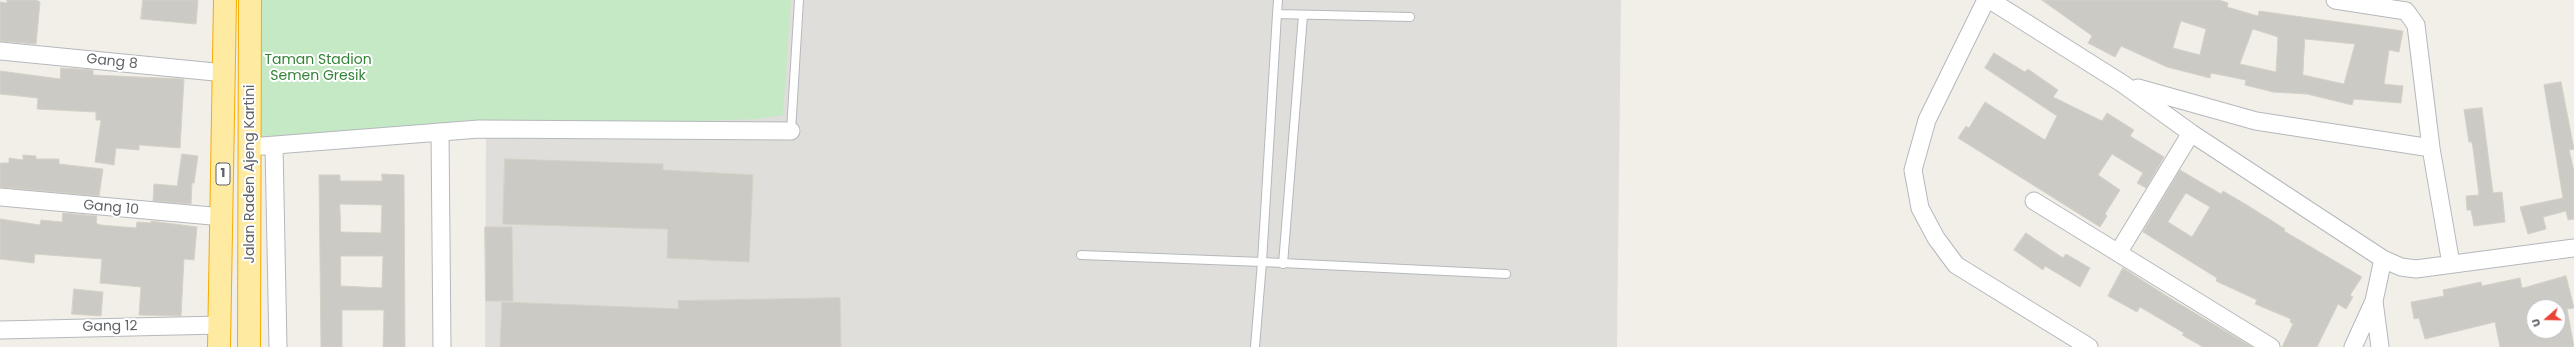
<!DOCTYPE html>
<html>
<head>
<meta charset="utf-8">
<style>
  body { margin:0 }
  #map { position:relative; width:2574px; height:347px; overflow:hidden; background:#f1efe8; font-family:Poppins,sans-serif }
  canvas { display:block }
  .north { position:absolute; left:2526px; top:299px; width:40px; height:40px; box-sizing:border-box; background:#fff; border:1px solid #bfc1c3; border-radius:50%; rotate:250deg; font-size:11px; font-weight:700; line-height:16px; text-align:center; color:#5f6368 }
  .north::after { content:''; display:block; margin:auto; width:14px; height:18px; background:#ea4335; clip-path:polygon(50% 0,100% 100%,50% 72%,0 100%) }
</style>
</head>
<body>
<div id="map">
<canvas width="2574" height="347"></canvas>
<div class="north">U</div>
</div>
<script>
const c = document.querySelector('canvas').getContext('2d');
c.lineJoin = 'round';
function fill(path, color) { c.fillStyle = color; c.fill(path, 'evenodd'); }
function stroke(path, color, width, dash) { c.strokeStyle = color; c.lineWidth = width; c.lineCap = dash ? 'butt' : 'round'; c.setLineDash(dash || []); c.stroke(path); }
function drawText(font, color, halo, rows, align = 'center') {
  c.font = font + ' Poppins,sans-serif'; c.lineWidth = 4; c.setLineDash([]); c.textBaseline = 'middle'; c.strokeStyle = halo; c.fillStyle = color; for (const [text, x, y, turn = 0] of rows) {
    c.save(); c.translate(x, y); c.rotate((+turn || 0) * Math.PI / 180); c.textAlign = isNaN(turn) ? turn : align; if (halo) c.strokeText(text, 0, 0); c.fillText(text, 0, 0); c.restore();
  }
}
const industrial = new Path2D(`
  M250 0H1621L1617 347H485L486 129Z`);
const green = new Path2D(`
  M250 0H791L783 115 758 119 248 138Z`);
const building = new Path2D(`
  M7 0H36L40 2 36 44 0 41V2L7 3Z
  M143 0H198L196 24 141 19Z
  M2042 0H2219L2228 3 2227 7 2258 16 2259 11 2403 31 2399 52 2389 50 2384 84 2403 86 2401 103 2354 99 2352 105 2307 94 2273 92 2245 85 2246 80 2211 73 2210 78 2167 67 2121 46 2115 57 2088 43 2092 36ZM2181 21 2206 29 2200 55 2173 48ZM2253 29 2278 37 2276 72 2240 64ZM2305 39 2355 44 2344 84 2303 75Z
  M1994 53 2025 72 2028 69 2058 90 2053 97 2102 121 2107 113 2134 130 2130 136 2164 157 2146 188 2137 183 2143 173 2112 154 2098 175 2120 190 2105 214 2107 216 2100 227 1958 138 1966 126 1969 128 1985 102 2045 140 2057 116 1985 68Z
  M61 68 93 70V75L184 79 180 148 139 145V150L116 148 114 165 95 162 101 120H96V112L37 109 38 98 0 94V71L60 79Z
  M2561 82 2574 149 2569 150 2574 171V219L2568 220 2566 211 2543 217 2546 229 2528 234 2520 207 2563 198 2544 85Z
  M2482 108 2493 193 2502 192 2505 222 2474 226 2471 210H2467L2466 196 2479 195 2474 156 2472 142H2469L2464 110Z
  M182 154 198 156 194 183H192L191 204 153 201 154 184 177 186Z
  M23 155 36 156V159H59V164L103 169 99 196 0 187V163H9V158L23 160Z
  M505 159 663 164V170L753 175 749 262 667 258 668 229 503 224Z
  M2180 170 2221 194 2223 191 2247 205 2285 229 2284 231 2362 277 2350 295 2353 297 2346 309 2338 304 2317 347H2282L2293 324 2290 322 2291 319 2255 304 2257 300 2216 281 2217 278 2143 232ZM2186 193 2210 207 2192 237 2168 222Z
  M382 174 404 175 405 347H383L384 310H342V347H321L319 175H340V181H382ZM340 204 382 205 381 233 341 232ZM341 256H383L382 288 341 286Z
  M63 213 97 216 96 223 100 225 136 228 137 222 151 223V221L197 227 194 260 184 259 181 316 139 315 141 287 100 283 102 259 35 254 34 263 0 259V219L40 225 41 220 62 222Z
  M485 227H512L513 301H486Z
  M2026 233 2063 258 2066 254 2090 268 2080 287 2045 266 2043 270 2014 250Z
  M2123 268 2173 300 2252 347H2203L2182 335 2184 333 2140 307 2137 312 2108 296Z
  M2566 276 2574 308 2567 309 2574 347H2500L2495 322 2425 339 2419 318 2414 319 2411 302 2444 296 2443 290 2481 282 2482 286 2520 278 2522 288ZM2534 307H2558V331H2534Z
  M74 289 103 292 101 316 72 314Z
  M840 298 841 347H500L502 302 679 309 678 301Z`);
const service = new Path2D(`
  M1278 0 1277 14 1410 17
  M791 131 799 0
  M1081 255 1262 262 1277 14
  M1283 264 1303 15
  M1255 347 1262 262 1506 274`);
const minor = new Path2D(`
  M1986 0 1927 120 1913 170 1920 208 1936 238 1956 265 2089 347
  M1990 0 2123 84 2191 133 2383 259 2401 267 2416 269 2574 248
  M2335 0 2406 11 2416 25 2431 148 2451 264
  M0 51 225 73
  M2138 88 2256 121 2431 148
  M440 132 442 347
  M274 146 278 347
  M250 147 479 129 791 131
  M0 197 223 217
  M2034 201 2271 347
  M2118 253 2191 133
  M2374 301 2380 347
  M0 330 220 325
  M2353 347 2374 301 2383 259`);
const trunk = new Path2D(`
  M219 347 225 0
  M249 347 250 0`);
const shields = [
  [223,174,14]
];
const shieldNames = [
  ["1",223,174]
];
const parkNames = [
  ["Taman Stadion",318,60],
  ["Semen Gresik",318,76]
];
const streetNames = [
  ["Gang 8",112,62,6],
  ["Jalan Raden Ajeng Kartini",250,174,-90],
  ["Gang 10",111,208,5],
  ["Gang 12",110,327,-1]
];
fill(industrial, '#e0deda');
fill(green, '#c5e8c5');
fill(building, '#cccac5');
stroke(building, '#d6d1c6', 1);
stroke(service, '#b5b8bc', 10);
stroke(minor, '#b5b8bc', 19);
stroke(trunk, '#f9ab00', 24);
stroke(service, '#fff', 8);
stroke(minor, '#fff', 17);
stroke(trunk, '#feeaa1', 22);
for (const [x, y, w] of shields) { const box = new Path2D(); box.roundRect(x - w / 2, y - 11, w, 22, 3); c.fillStyle = '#fff'; c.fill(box); stroke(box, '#5f6368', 1); }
drawText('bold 13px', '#5f6368', null, shieldNames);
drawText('14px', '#348238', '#fff', parkNames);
drawText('14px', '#5f6368', '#fff', streetNames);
</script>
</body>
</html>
